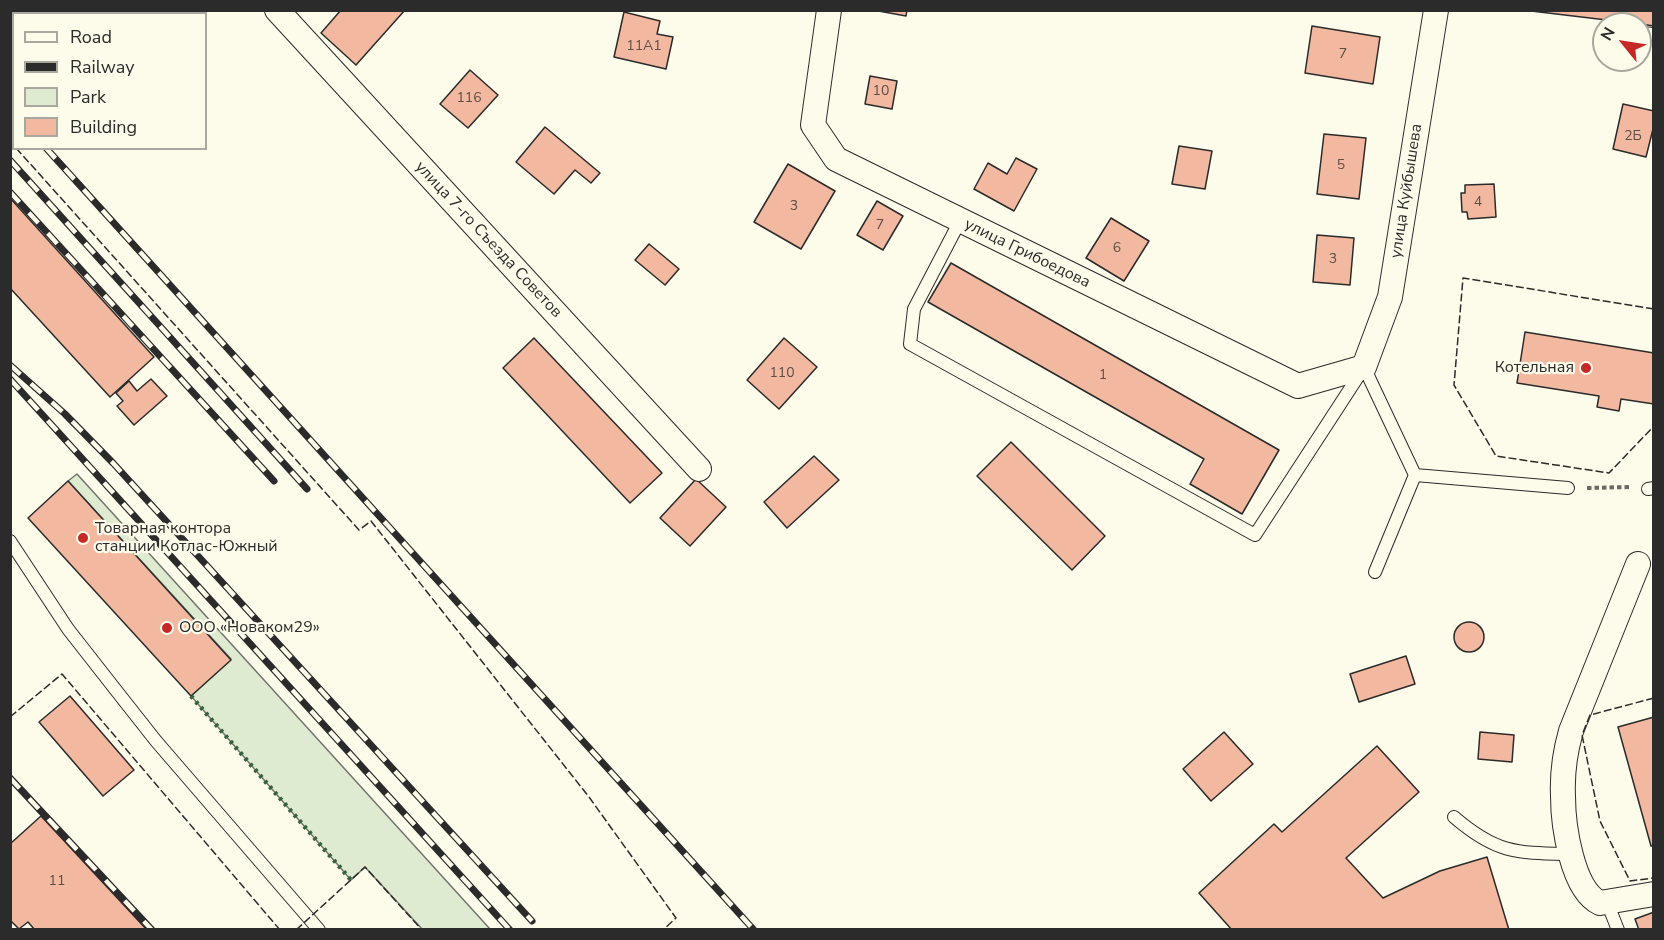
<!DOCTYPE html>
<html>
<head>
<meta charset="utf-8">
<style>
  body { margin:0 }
  #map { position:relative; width:1664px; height:940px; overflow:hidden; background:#fdfbea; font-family:"Nunito Sans",sans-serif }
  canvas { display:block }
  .frame { position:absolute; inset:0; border:12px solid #2b2b2b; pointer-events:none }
  .legend { position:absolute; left:12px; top:12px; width:195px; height:138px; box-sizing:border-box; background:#fdfbea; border:2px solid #a9a89e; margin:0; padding:8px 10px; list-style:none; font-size:18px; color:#2b2b2b }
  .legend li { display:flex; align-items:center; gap:12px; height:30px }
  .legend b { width:30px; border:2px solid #a9a89e }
  .north { position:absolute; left:1592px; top:12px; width:60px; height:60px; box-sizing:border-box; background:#fdfbea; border:2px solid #a9a89e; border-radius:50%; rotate:300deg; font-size:16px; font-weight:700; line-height:24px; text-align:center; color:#2b2b2b }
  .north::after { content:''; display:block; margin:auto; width:21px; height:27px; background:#c62828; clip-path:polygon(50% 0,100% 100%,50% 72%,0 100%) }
</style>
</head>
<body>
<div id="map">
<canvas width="1664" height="940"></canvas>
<div class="frame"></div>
<ul class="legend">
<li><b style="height:8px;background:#fdfbea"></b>Road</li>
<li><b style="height:8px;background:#2b2b2b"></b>Railway</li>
<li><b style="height:16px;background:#deebd1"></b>Park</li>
<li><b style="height:16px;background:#f2b8a0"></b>Building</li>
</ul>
<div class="north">N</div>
</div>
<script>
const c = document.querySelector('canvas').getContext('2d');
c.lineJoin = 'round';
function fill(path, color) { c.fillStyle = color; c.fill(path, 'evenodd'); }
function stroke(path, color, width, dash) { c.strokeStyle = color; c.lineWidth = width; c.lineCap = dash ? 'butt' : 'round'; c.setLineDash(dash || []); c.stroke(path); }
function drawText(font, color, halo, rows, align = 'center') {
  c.font = font + ' "Nunito Sans",sans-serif'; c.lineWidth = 4.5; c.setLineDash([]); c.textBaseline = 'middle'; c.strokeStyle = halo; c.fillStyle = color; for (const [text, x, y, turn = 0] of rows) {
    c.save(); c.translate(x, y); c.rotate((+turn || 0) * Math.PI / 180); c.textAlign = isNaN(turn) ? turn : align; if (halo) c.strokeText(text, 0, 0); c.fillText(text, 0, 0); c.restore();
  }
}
const green = new Path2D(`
  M77 474 490 929H422L365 867 351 880 191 696 231 659 68 481Z`);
const building = new Path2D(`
  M341 10H405L356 65 321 33Z
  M873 10H907L906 16Z
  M1523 10H1654V26L1640 24Z
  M624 12 660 21 657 34 673 37 666 69 614 57Z
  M1312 26 1380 37 1373 84 1305 73Z
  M470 70 498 95 468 128 440 104Z
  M870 76 897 81 892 109 865 104Z
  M1623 104 1654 111V125L1646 157 1613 149Z
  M545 127 600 173 591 183 575 170 554 194 516 162Z
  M1324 134 1366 138 1359 199 1317 194Z
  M1179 146 1212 151 1205 189 1172 184Z
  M1016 158 1037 169 1014 211 974 189 988 163 1007 174Z
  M788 164 835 191 801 249 754 222Z
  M1494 184 1496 217 1468 219 1467 212H1462L1461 193H1465V185Z
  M10 198 154 357 110 397 10 288Z
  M877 201 903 216 883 250 857 235Z
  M1111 218 1149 241 1124 281 1086 258Z
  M1317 235 1354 238 1350 285 1313 282Z
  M649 244 679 269 665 285 635 260Z
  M951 263 1279 450 1242 514 1190 484 1204 459 928 302Z
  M1525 332 1654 353V404L1621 399 1619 411 1597 407 1599 396 1517 383Z
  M534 338 662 473 630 503 503 368Z
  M784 338 817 367 779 409 747 380Z
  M151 379 167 396 134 425 117 406 123 401 116 393 129 381 137 391Z
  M1011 442 1105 536 1072 570 977 476Z
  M814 456 839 480 787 528 764 502Z
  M696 479 726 507 690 546 660 518Z
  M68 481 231 660 191 696 28 518Z
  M1454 637a15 15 0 1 1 30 0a15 15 0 1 1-30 0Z
  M1406 656 1415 684 1359 702 1350 674Z
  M70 696 134 770 103 796 39 722Z
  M1654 717V846H1651L1618 727Z
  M1224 732 1253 764 1211 801 1183 769Z
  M1480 732 1514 735 1512 762 1478 759Z
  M1377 746 1419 792 1346 858 1383 898 1440 871 1487 857 1509 930H1232L1199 893 1274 824 1282 832Z
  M41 816 147 930H35L28 922 19 929 10 920V844Z
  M1654 912V930H1639L1635 919Z`);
const path = new Path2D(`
  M1587 488 1630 487`);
const lane = new Path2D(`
  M1640 33 1654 34
  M960 221 914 309 910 344 1255 535 1363 369
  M1364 367 1415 475 1375 572
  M1415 475 1568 488
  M1648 489 1654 488
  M10 541 68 629 115 689 156 741 319 930
  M1454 817C1497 854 1517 853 1571 854
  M1607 902 1618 930`);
const street = new Path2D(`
  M277 10 699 469
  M829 10 813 125 836 159 1298 386 1364 367 1390 297 1436 10
  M1638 564 1571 731C1565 752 1562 774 1563 796 1563 825 1572 890 1600 903L1654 894`);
const rail = new Path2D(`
  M10 110 14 113
  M46 148 754 930
  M10 160 307 489
  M10 192 274 481
  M10 365 65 414 113 463 532 921
  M10 379 510 930
  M10 778 152 930`);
const hedge = new Path2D(`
  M191 696 351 880`);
const fence = new Path2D(`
  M10 142 14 145
  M16 148 359 530 371 521 589 797 676 918 663 930
  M1654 309 1463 278 1454 385 1496 456 1609 473 1654 426
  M1654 698 1590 715 1582 735 1600 821 1630 881 1654 878
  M10 717 62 674 280 930
  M296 930 365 867 422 930`);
const markers = [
  [1586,368,6,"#c62828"],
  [83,538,6,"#c62828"],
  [167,628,6,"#c62828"]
];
const numberNames = [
  ["11А1",644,47],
  ["7",1343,55],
  ["10",881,92],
  ["116",469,99],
  ["2Б",1633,137],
  ["5",1341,166],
  ["4",1478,203],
  ["3",794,207],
  ["7",880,226],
  ["6",1117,249],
  ["3",1333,260],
  ["110",782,374],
  ["1",1103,376],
  ["11",57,882]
];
const streetNames = [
  ["улица Куйбышева",1407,191,-81],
  ["улица 7-го Съезда Советов",488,240,47],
  ["улица Грибоедова",1027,254,26]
];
const poiNames = [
  ["Котельная",1574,368,"right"],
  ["Товарная контора",95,529],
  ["станции Котлас-Южный",95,547],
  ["ООО «Новаком29»",179,628]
];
fill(green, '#deebd1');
stroke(green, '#74746e', 1.5);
fill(building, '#f2b8a0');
stroke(building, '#2b2b2b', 1.5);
stroke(lane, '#2b2b2b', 14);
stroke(street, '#2b2b2b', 26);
stroke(path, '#6a6964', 4, [4.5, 3]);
stroke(lane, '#fdfbea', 12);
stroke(street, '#fdfbea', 24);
stroke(rail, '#2b2b2b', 7);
stroke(rail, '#fdfbea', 4.5, [14]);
stroke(hedge, '#34623c', 4.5, [3, 4.5]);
stroke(fence, '#2b2b2b', 1.5, [8, 3]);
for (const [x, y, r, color] of markers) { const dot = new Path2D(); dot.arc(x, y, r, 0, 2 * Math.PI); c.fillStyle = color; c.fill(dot); stroke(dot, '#fdfbea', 2); }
drawText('14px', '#5d4e48', null, numberNames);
drawText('16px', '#2b2b2b', '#fdfbea', streetNames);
drawText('16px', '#2b2b2b', '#fdfbea', poiNames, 'left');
</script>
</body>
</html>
